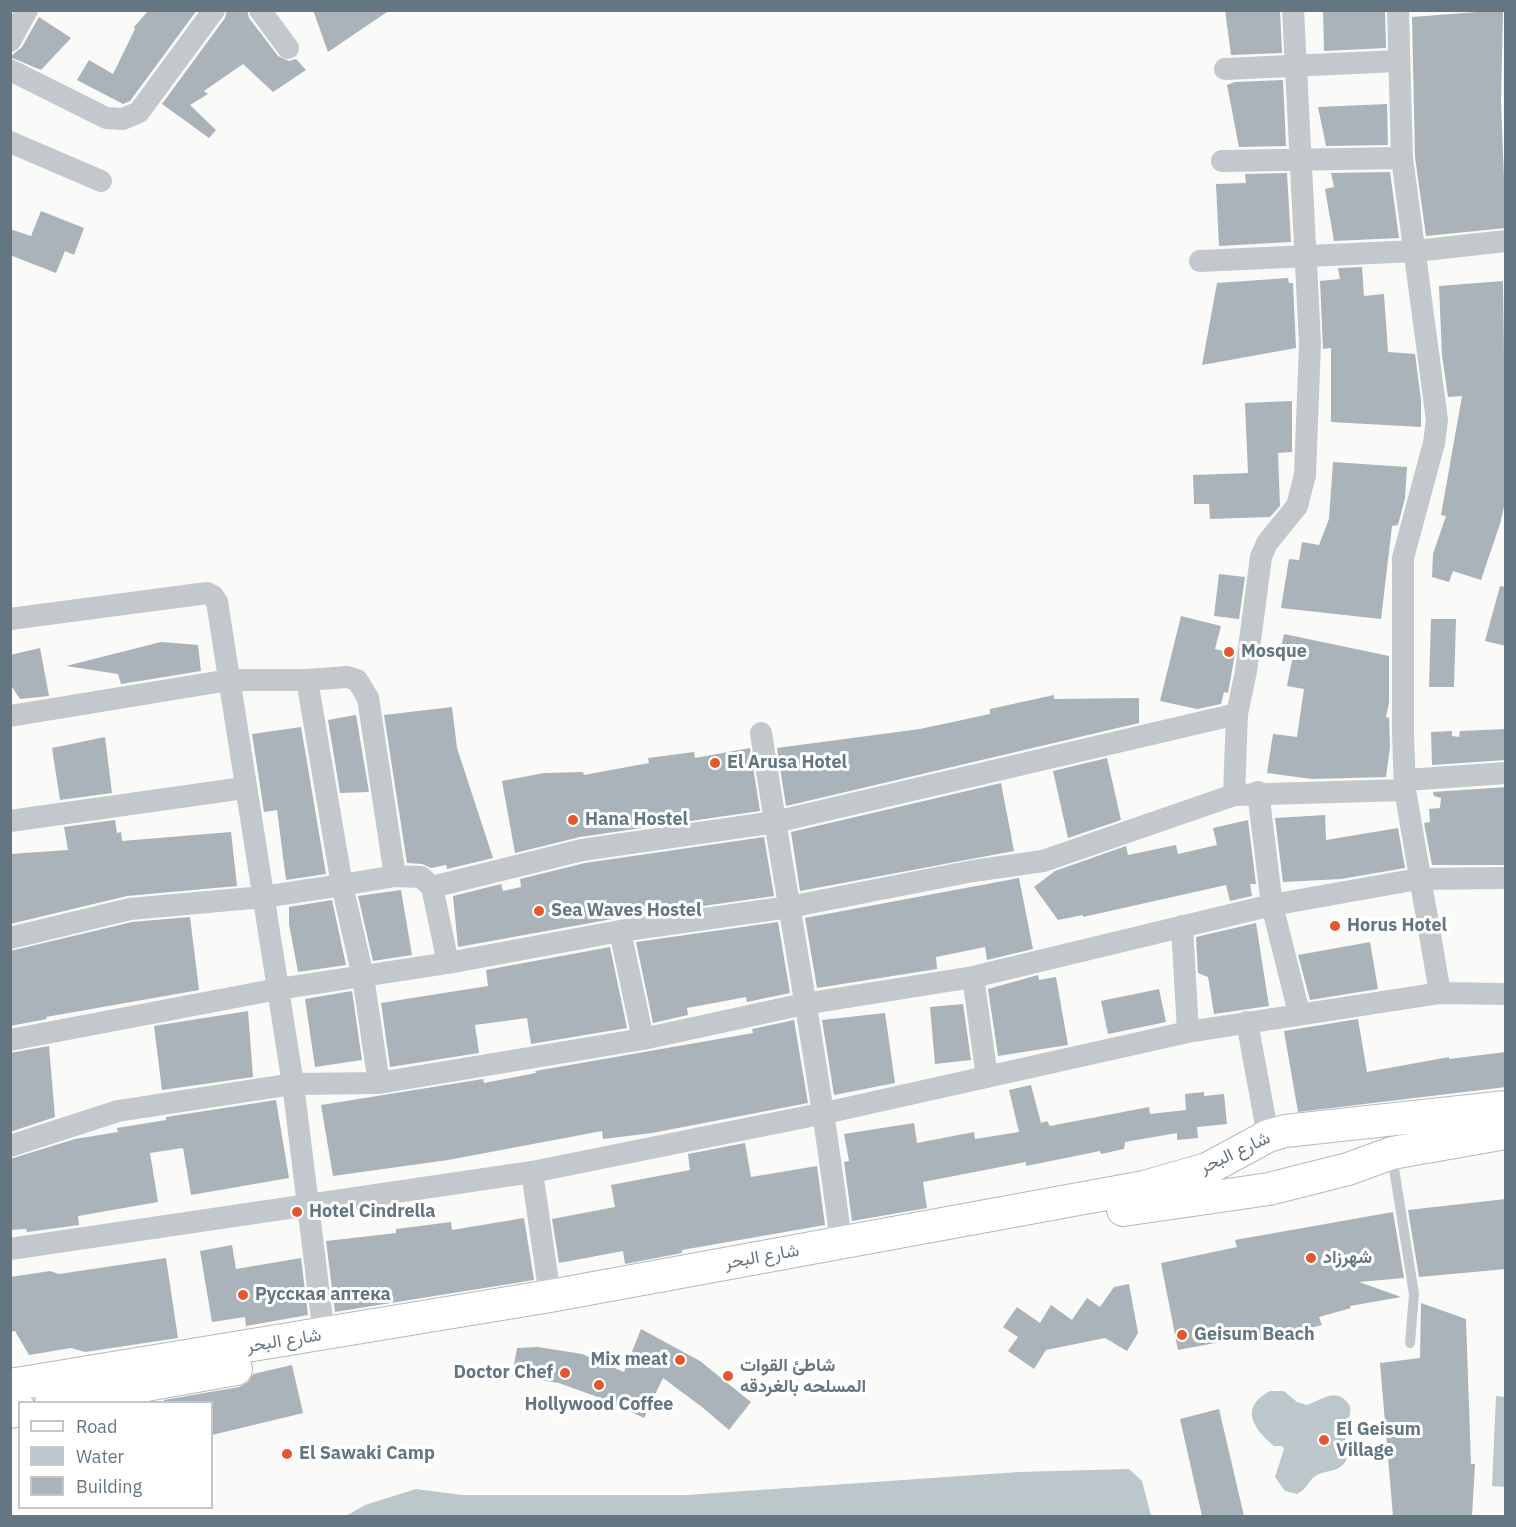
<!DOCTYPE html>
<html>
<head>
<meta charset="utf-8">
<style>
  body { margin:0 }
  #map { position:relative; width:1516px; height:1527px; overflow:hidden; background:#fafaf8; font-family:"IBM Plex Sans",sans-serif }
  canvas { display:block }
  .frame { position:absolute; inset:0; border:12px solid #657683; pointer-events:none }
  .legend { position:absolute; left:18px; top:1401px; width:195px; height:108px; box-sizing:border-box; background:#fff; border:2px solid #c1c8cd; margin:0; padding:8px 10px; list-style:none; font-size:18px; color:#657683 }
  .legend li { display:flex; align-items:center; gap:12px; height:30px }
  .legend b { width:30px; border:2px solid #c1c8cd }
</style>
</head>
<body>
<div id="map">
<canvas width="1516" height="1527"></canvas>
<div class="frame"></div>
<ul class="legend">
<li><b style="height:8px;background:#fff"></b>Road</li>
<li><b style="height:16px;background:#bbc7cb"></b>Water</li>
<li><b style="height:16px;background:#aab3b9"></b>Building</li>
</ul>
</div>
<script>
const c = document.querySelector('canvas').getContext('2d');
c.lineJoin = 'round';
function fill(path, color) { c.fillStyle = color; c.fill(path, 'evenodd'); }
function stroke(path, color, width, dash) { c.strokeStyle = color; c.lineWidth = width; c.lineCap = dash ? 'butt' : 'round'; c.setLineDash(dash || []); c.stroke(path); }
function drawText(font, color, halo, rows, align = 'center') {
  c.font = font + ' "IBM Plex Sans",Vazirmatn,sans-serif'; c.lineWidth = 6; c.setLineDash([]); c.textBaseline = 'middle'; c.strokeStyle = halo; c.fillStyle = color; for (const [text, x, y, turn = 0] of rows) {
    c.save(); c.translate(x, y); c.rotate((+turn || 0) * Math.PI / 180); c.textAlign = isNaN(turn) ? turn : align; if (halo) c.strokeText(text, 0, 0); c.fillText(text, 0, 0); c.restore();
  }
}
const water = new Path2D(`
  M1270 1391H1284L1297 1402 1307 1405C1324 1399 1337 1386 1350 1406 1352 1417 1345 1423 1344 1433 1344 1439 1349 1445 1348 1451 1347 1475 1325 1468 1314 1477 1307 1483 1306 1490 1297 1494L1285 1491 1275 1477 1284 1449 1282 1446H1274C1254 1429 1238 1408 1270 1391Z
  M1505 1393V1487L1492 1486 1496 1396 1505 1397Z
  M1129 1469 1142 1481 1151 1516H346L365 1505 416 1489 462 1495H687L1019 1472Z`);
const building = new Path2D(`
  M149 10H197L130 101 123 104 77 80 89 60 113 74 135 29 134 27Z
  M227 10H247L249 18 278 56 289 61 296 59 306 70 273 92 243 64 204 91 208 94 190 105 216 130 209 138 162 104 225 18Z
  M313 10H390L328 52Z
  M1225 10H1280L1282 53 1231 55Z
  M1323 10H1385L1386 48 1324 51Z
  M1503 10 1501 102 1506 228 1426 236 1415 157 1412 17Z
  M39 17 71 38 41 70 10 57 22 47Z
  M1283 80 1286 146 1239 147 1227 85 1235 82Z
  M1387 104 1388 145 1326 146 1318 107Z
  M1390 172 1399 238 1334 241 1325 189 1334 187 1331 173Z
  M1287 173 1291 242 1219 246 1216 184 1246 183 1245 174Z
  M41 211 84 228 74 255 65 251 56 273 10 255V229L31 236Z
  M1362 267 1364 296 1384 294 1388 352 1415 354 1421 400V427L1331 422V348L1323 349 1320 281 1340 279 1338 268Z
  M1288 278 1289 283H1293L1296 348 1202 365 1217 283Z
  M1503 281 1506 498 1500 524 1481 580 1453 571 1449 582 1432 577 1433 554 1446 516 1441 515 1462 396 1448 397 1442 355 1439 286Z
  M1292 401V452L1278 453 1280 506 1270 517 1210 519 1209 504H1194L1193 475 1248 473 1245 403Z
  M1333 462 1407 467 1405 498 1398 525 1392 526 1381 619 1281 608 1289 559 1299 560 1302 542 1319 545 1329 519Z
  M1219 574 1245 577 1239 619 1214 616Z
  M1500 586 1506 587V646L1485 641Z
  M1181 616 1221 626 1215 649 1235 654 1228 693 1224 692 1221 704 1197 709 1160 701Z
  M1431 619H1456L1454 687H1429Z
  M1284 634 1389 656V703L1386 717 1389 718 1390 747 1386 777 1312 779 1267 773 1273 734 1297 737 1304 689 1287 686 1293 655 1280 653Z
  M161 642 198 645 201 671 121 684 118 674 66 666Z
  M40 648 49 696 20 699 10 684V655Z
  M1054 695V699L1139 698V723L786 806 777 748 920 729 990 714V709Z
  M452 707 457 748 493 858 447 869 446 865 431 868 422 864 407 863 384 715Z
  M356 715 369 792 340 793 328 720Z
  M301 727 326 874 286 880 277 810 264 812 252 734Z
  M1506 729V760L1432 765 1431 732 1452 731V736L1459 737 1460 731Z
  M105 737 112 793 60 800 52 748Z
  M750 748 760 811 580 837 515 853 502 781 544 773 583 772 584 775 649 763 648 758 694 752 695 758Z
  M1107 758 1121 820 1068 838 1053 771Z
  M1001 783 1014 851 800 891 791 832Z
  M1506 787V865H1432L1424 823 1430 822 1429 809 1440 808 1441 798 1434 796 1433 792Z
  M1325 815 1326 840 1398 828 1405 868 1341 879 1283 882 1275 818Z
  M115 820 117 833 121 832 122 841 231 832 237 886 127 896 10 924V854L68 850 64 827Z
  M1248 820 1256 884H1250L1252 896 1230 901 1226 885 1083 917V915L1058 920 1034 887 1055 871 1126 846 1128 855 1176 845 1178 854 1217 845 1213 828Z
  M764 837 774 896 618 918 458 947 453 896 501 884 503 891 521 887 520 879 585 863Z
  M1019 878 1033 949 987 960 985 947 936 957 937 969 817 988 805 918Z
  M401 890 412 955 373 961 358 896Z
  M332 900 346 965 298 972 289 924V907Z
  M190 917 199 990 46 1017 47 1019 10 1026V951L132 922Z
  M778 922 790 993 747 1002 746 997 687 1008 688 1015 653 1023 636 942Z
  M1256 923 1269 1006 1214 1014 1208 977 1198 973 1196 937Z
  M1370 942 1378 989 1310 1000 1298 955Z
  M610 947 627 1028 531 1044 527 1018 475 1025 479 1053 390 1067 381 1003 488 986 486 970Z
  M1038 975 1039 980 1056 977 1068 1045 998 1056 988 989Z
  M1159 989 1166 1022 1108 1034 1101 1001Z
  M352 991 362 1060 315 1067 305 999Z
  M963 1004 971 1060 935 1064 930 1007Z
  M248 1011 253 1077 162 1090 154 1026Z
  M885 1013 895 1083 834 1095 822 1020Z
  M1358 1019 1367 1072 1449 1057V1059L1506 1052V1087L1298 1112 1284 1031Z
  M794 1020 808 1103 652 1133 603 1139 602 1131 448 1160 333 1176 321 1105 483 1079 484 1083 536 1073 535 1071 753 1033 752 1029Z
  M49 1046 55 1117 10 1132V1053Z
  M1031 1085 1041 1123 1047 1121 1050 1126 1149 1107 1150 1114 1186 1110 1185 1094 1204 1092V1096L1224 1094 1227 1124 1197 1127 1198 1138 1177 1140V1133L1125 1142 1124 1149 1101 1154 1100 1151 1026 1166V1162L923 1182 927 1208 852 1221 844 1162 849 1161 844 1134 914 1123 917 1143 974 1132 975 1139 1019 1132 1009 1090Z
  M276 1100 289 1178 191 1195 183 1148 150 1153 158 1202 78 1216 79 1225 27 1232 26 1229 10 1230V1159L75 1139 118 1132 117 1128 166 1120V1117Z
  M745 1143 751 1177 817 1166 825 1225 682 1250V1253L625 1264 623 1251 559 1263 552 1219 615 1207 611 1185 690 1170 688 1154Z
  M1506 1199V1269L1419 1277 1408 1210Z
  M1393 1212 1404 1278 1359 1282 1401 1297 1350 1306 1351 1308 1319 1317 1322 1325 1259 1341 1258 1335 1178 1350 1161 1263 1237 1247 1235 1240Z
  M524 1218 534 1280 335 1312 326 1241 396 1233V1229L451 1222 452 1230Z
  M232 1245 236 1269 301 1258 308 1315 246 1326 245 1317 212 1322 200 1251Z
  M166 1258 178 1338 85 1352 71 1348 29 1355 15 1331 10 1332V1277L50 1271 59 1274Z
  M1129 1284 1138 1333 1127 1351 1105 1338 1046 1350 1034 1369 1008 1351 1018 1337 1003 1327 1017 1307 1040 1323 1051 1305 1072 1320 1087 1298 1100 1307 1114 1287Z
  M1421 1303 1466 1319 1471 1464H1475L1472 1516H1393L1380 1363 1420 1358Z
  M641 1329 700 1361 751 1402 729 1430 702 1407 663 1378 644 1418 606 1400 559 1383 512 1376 517 1348 538 1347 582 1354 624 1372Z
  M292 1365 303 1413 212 1435V1402H164V1400L239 1387 248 1382 253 1374Z
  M1219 1409 1244 1516H1202L1180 1419Z`);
const lane = new Path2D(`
  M1392 1156 1414 1294 1410 1343`);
const street = new Path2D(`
  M260 10 288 48
  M1398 10 1402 158 1437 420 1434 443 1403 558V734L1405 790 1440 993
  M10 41 27 10
  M1225 69 1398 61
  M10 70 106 118 123 119 139 112 214 10
  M10 142 101 181
  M1222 161 1402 158
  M1200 261 1416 251 1506 241
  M10 619 207 593 213 596 217 602 293 1084 324 1335
  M10 716 229 680H307L347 677 357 680 368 698 395 876
  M761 733C787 903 820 1072 841 1243
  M1406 780 1506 773
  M1258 792 1272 905 1299 1013
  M1234 795 1237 714 1246 671 1261 557 1267 543 1297 506 1305 475 1310 343 1293 10
  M10 821 244 788
  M1182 926 1188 1032
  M620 931 643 1039
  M10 938 130 909 263 897 342 885 307 680
  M448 963 620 931 789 907 973 871 1043 861 1234 795 1405 790
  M973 977 987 1077
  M1247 1022 1268 1136
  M10 1040 278 989 448 963 432 887
  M379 1083 363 977 342 885 395 876 421 877 432 887 582 850 775 822 1237 714
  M10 1146 118 1111 293 1084 379 1083 643 1039 804 1004 973 977 1272 905 1418 879 1506 878
  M532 1172 550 1296
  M10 1249 532 1172 825 1113 1188 1032 1440 993 1506 994`);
const secondary = new Path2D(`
  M1123 1210 1269 1189 1348 1169 1392 1153 1506 1133
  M10 1385 550 1296 1144 1187 1207 1169 1268 1136 1285 1131 1506 1107
  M51 1402 236 1369
  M10 1412 20 1410`);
const markers = [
  [1229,652,6,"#e4572e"],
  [715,763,6,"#e4572e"],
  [573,820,6,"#e4572e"],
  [539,911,6,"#e4572e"],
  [1335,926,6,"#e4572e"],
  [297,1212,6,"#e4572e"],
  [1311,1258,6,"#e4572e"],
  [243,1295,6,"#e4572e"],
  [1182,1335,6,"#e4572e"],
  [680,1360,6,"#e4572e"],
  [565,1373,6,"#e4572e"],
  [728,1376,6,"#e4572e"],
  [599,1385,6,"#e4572e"],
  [1324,1440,6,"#e4572e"],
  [287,1454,6,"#e4572e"]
];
const poiNames = [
  ["Mosque",1241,652],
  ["El Arusa Hotel",727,763],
  ["Hana Hostel",585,820],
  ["Sea Waves Hostel",551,911],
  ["Horus Hotel",1347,926],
  ["Hotel Cindrella",309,1212],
  ["شهرزاد",1323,1258],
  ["Русская аптека",255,1295],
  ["Geisum Beach",1194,1335],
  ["Mix meat",668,1360,"right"],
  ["شاطئ القوات",740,1366],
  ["المسلحه بالغردقه",740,1387],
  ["Doctor Chef",553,1373,"right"],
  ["Hollywood Coffee",599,1405,"center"],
  ["El Geisum",1336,1430],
  ["Village",1336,1451],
  ["El Sawaki Camp",299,1454]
];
const streetNames = [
  ["شارع البحر",1235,1153,-25],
  ["شارع البحر",762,1257,-10],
  ["شارع البحر",284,1341,-9]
];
fill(water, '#bbc7cb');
fill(building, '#aab3b9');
stroke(secondary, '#b3babf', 34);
stroke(lane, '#c3c8cc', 10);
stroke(street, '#c3c8cc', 22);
stroke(secondary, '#fff', 32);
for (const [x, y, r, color] of markers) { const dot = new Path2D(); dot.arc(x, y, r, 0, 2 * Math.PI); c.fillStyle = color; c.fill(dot); stroke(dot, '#fff', 2); }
drawText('bold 18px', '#657683', '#fff', poiNames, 'left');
drawText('18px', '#657683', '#fff', streetNames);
</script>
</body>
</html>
